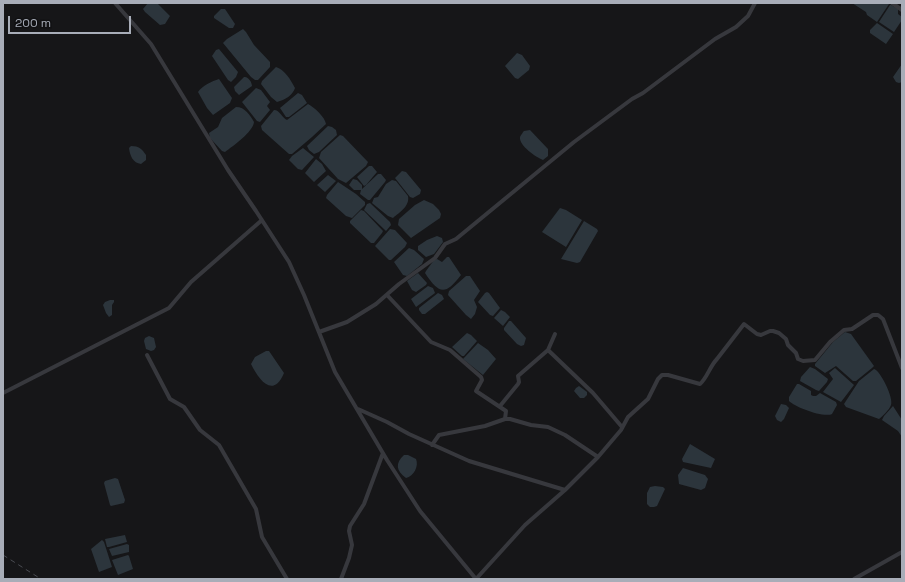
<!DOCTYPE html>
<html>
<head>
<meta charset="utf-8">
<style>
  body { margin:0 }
  #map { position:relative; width:905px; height:582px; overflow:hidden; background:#161618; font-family:"Space Grotesk",sans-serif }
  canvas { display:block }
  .frame { position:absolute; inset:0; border:4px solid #a8adb8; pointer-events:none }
  .scale { position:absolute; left:8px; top:16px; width:123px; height:18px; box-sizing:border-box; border:2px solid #a8adb8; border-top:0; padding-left:5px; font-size:12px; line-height:14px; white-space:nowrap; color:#a8adb8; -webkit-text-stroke:3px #111113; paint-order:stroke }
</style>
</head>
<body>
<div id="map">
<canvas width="905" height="582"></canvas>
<div class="frame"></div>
<div class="scale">200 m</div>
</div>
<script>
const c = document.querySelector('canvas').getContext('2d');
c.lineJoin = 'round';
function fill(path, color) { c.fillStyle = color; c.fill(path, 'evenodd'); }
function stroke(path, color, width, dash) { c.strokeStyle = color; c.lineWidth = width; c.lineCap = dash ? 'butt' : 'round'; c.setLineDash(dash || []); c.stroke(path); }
const water = new Path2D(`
  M148 3H157L170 16 165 24 160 25 145 12 143 9Z
  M852 3H888L889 4 877 22 867 15 866 12Z
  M890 5H891L898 9V14L902 17V20L894 32 879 22Z
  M221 9H225L235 24 233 28H229L214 18V16Z
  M877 23 893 34 886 44 870 33V30Z
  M243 29 246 32 254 45 270 62V67L258 80H255L251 77 223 43 227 39Z
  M219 49 238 72 236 77 231 82 228 80 212 56 216 50Z
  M517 53 522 55 530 66 529 70 518 79 515 78 505 66Z
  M902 64V82L899 83 896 82 893 77Z
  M276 67C284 69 291 80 295 88 293 95 285 100 277 102L271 97 261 84 262 81Z
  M244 77C248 76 252 82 252 86L239 95 235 91 234 87Z
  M219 79 232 98 230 103 213 115 207 108 198 92C202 86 212 81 219 79Z
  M256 88 261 90 270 102 267 106 270 110 260 122 257 121 242 102Z
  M298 93 302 95 307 103 289 117H286L280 108Z
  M308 104C314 107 325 117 326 124L312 137 292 154H289L262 130 261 126 274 110C280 110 282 118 287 120Z
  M236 107C245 107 250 115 254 122 253 132 233 146 225 152L222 151 210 138 209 133 218 127 222 118Z
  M328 126 332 127 336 130 337 135 319 152 314 154 309 150 307 146Z
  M530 130 548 149V156L543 160C536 157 519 146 520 137 521 135 523 132 524 131Z
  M340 135 343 136 368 162 366 166 346 183 338 179 319 158 321 152Z
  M131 146C139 146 142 149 146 155V160L141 164C133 163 130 156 129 148Z
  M303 148 314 157 302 170 298 169 289 160 292 156Z
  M316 159 322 164 326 171 314 182 305 173Z
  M369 166H372L377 172 366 185 364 186 357 177Z
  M402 171 406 172 421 190 420 194 413 198 410 197 395 178Z
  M378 174H381L386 180 385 182 370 200H368L360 194 361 190H354L349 185 353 179 357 180 362 185V189Z
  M328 175 336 181 325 192 317 185Z
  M392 180 396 181 408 196C410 206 400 212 393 218L388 216 372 203 374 198 378 197 386 184Z
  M338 182 356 194 365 202V205L352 218 346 216 326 198 327 195Z
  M424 200 433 204 439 210 441 214 440 218 411 238 398 225 399 219 415 205Z
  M370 203 390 222 391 225 386 231 364 210 367 204Z
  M560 208 566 210 582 220 566 247 542 232Z
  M361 210 364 211 383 231 382 233 374 243H371L350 223V221Z
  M584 221 597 229 598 231 580 262 577 263 561 259Z
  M390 229 395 230 407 243 405 247 391 260H389L375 246Z
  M437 236 442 238 443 242 434 254 426 257 418 250V246L427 240Z
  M409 248 414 250 424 259 422 264 407 276 403 275 394 262Z
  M447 257H449L461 275C445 296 439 294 425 273L426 271 434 260 437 259 442 262Z
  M418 273 427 283 426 285 416 292 412 290 407 281Z
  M466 276H470L480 291 474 300 477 307 475 314 471 319 466 315 448 295 449 291Z
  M428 286 433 288 435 293 416 307 411 299Z
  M438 293 442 295 444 299 425 314H422L419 310V308Z
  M485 293 487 292 489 293 500 308 493 316 490 315 478 302Z
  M110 300H114V302L112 305V315L109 317 106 313 103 305 105 302Z
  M501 310 505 312 510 317 503 326 494 318Z
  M509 321H511L526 338 524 345 521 346 517 344 504 330V328Z
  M845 332 851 334 874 366 872 368 856 381H853L836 366 825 373 815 366V364L833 342Z
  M467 333 471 335 477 341 464 356H462L452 347Z
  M149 336 154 338 156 347 154 350 151 351 146 349 144 341 145 338Z
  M478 343 488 350 496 359 483 375 463 359Z
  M266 351H269L284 373C273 399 259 380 251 364L255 357Z
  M810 367 815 369 828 379 827 382 819 391 816 390 800 381 801 377Z
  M835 368 854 385 841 402 823 392 833 379 829 373Z
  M874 369C880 370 894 398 891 405 889 410 883 416 879 419L846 407 844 404 859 381Z
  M797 384H799L811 391V395L813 396H816L820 393 836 402 837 405 832 414C823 418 795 407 789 401V397Z
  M579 386 587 392V395L584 398H580L574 391 576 388Z
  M781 404 786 405 789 408 784 419 781 422 777 420 775 416Z
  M893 406 902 420V437L898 431 882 420 884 416Z
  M690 444 715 459 711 468 683 462 682 459Z
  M404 455H408L416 459C419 466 414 476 406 478 396 471 395 463 404 455Z
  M683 468 705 475 708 479 705 488 701 490 679 484 678 475Z
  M115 478 118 479 125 500 124 503 111 506 110 505 104 483 105 481Z
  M655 486 663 487 665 489 657 506 654 507H650L647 504V493L650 487Z
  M125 535 127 542 109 547H107L105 539Z
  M102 540 104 542 112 567 99 572 91 549Z
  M127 544 129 545V552L112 556 109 549Z
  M128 555 129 556 133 569 118 575 112 560Z`);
const street = new Path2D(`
  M115 3 151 44 228 170 256 211 289 262 304 295 335 372 387 460 420 511 476 579
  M892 3 902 10
  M387 295 431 342 450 350 481 377 482 380 476 391 506 411 505 419
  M319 332 347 322 376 304 399 284 435 258 445 244 456 239 574 142 632 99 643 93 715 39 736 27 748 16 755 3
  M548 350 593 393 622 427
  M147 355 170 399 184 407 200 430 219 445 256 509 262 537 287 579
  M3 393 169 308 191 282 262 220
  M500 406 518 384 519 382 518 376 548 350 555 334
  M358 409 387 422 409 434 469 461 565 490
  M432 445 439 435 485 426 505 419H510L531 425 548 427 565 435 598 457
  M341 579 349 558 352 545 349 531 350 526 364 504 383 453
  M476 579 525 525 565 490 598 457 621 430 628 417 648 399 658 379 662 375H668L700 384C707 378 710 366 717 359L744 324 757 334 761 335 770 331H773L779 333 786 339 788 345 796 353 798 359 803 361 815 360 830 342 844 330 852 329 873 315H878L883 319 902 368
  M854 579 902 552`);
const rail = new Path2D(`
  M3 555 41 579`);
fill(water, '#2c353c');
stroke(street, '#37383d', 4);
stroke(rail, '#4a4c52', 1, [5, 4]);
</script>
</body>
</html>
